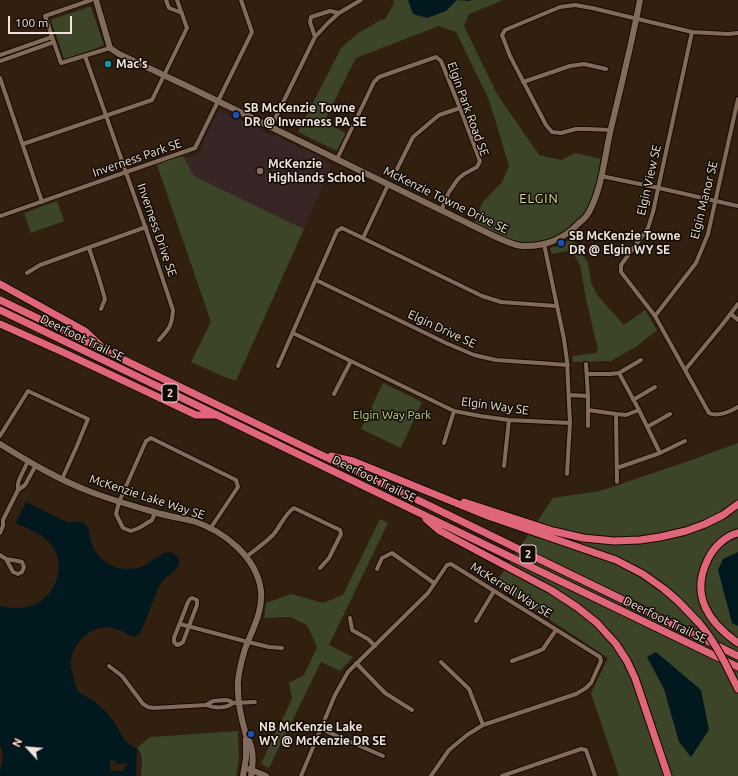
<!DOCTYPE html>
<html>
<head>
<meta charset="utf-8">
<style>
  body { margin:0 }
  #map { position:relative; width:738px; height:776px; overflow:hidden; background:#311f10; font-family:Ubuntu,sans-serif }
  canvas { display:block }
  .north { position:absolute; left:8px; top:728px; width:40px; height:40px; -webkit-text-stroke:3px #130b05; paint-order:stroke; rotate:296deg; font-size:11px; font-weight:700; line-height:16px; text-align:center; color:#f0e3da }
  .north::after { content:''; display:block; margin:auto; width:14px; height:18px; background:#f0e3da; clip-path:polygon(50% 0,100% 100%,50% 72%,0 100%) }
  .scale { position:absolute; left:8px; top:16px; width:64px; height:18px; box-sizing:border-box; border:2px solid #f0e3da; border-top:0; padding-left:5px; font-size:12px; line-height:14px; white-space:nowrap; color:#f0e3da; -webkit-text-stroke:3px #130b05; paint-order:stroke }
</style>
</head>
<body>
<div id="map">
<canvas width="738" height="776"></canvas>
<div class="north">N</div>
<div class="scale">100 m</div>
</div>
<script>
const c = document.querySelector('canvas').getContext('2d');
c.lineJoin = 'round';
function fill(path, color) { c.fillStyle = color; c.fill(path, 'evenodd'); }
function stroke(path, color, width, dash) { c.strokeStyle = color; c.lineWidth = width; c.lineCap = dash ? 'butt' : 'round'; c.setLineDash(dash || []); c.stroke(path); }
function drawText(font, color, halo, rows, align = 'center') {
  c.font = font + ' Ubuntu,sans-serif'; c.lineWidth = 3; c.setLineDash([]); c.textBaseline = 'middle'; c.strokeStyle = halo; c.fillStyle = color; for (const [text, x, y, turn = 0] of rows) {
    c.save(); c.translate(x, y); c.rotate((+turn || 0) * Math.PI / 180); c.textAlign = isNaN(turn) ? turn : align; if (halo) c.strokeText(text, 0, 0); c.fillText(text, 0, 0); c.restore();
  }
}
const education = new Path2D(`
  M219 110 238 119 245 121V123L253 126H255L262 129V131L273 136 275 135 299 147 300 149H304L320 157 323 160 332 165 304 229 194 176 184 158 195 156 200 153 205 138Z`);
const green = new Path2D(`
  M393 0H503L469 14 464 26 497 94 539 155 561 160 575 153 601 159C598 174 596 191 589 204 576 230 545 247 517 241 502 238 488 229 474 222L483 202 502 182 509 166 489 100 456 32 439 26 356 58 324 122 346 133 337 151 298 132 341 48 357 34 379 21 385 19 394 3Z
  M89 7H91L104 45 103 46 65 59 64 58 51 21 52 19Z
  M183 156 194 176 304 229 236 381 222 376 191 362 211 322 157 165 158 163Z
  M57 201 64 221 31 233 24 213Z
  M572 239 581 254 586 259 588 264 591 282 597 295 624 325 645 310 657 330 637 346 611 361 573 362V356L596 353 598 350 586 299 580 265 571 250 552 254 550 248 558 246Z
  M383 383 422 402 401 448 361 429Z
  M738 443V776H619L591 693 608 658 495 584 553 498 600 491 683 463Z
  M380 519 388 523 329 645 353 657 340 671 321 662 269 768 261 764 292 699 289 683 304 675 317 647 307 625 290 617 264 618 266 603 291 594 323 603 343 595Z
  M238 731 239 759 236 776H141C141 767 145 755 137 748L150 737Z`);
const water = new Path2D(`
  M408 0H471L470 1 457 0 446 11 427 18 413 14Z
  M26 502 67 522C73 523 80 520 85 524 90 528 89 536 91 541 94 554 106 565 118 568 128 570 137 569 145 565 153 561 163 549 173 553 175 554 177 558 179 559 180 571 170 573 163 580 162 582 160 584 159 586L141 632 137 635 136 636 133 637 122 631 113 628 107 627 96 629 90 632 84 636 76 646 73 651 71 660V668L77 690 80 693 94 701 106 712 115 723 125 741 130 745 137 748 136 776H0C0 764 6 757 0 745V606C9 608 18 609 28 607 56 600 70 563 48 541 40 533 27 528 16 523Z
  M738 552V626L732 623 718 570 723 559Z
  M656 652 701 690 709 730 691 757 679 742 664 689 647 657Z`);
const pier = new Path2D(`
  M110 760 115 761 116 764 128 763 127 765 125 766 124 771H110Z`);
const street = new Path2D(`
  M91 0 45 16 61 63 110 48
  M166 0 169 8 182 13
  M692 32 653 212 648 228 621 265V272L655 316 685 370 709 413C717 417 730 412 738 407
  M315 37 310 22 311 17 330 11 339 13
  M0 55 52 37
  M85 56 147 232 173 310C172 325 170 328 159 340
  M0 61 54 42
  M0 78 42 202
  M523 82 570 66 584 64 606 69
  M271 127 315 37 328 23 339 13 361 0
  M611 130 587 129H576L561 133 552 132 546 125 510 56 502 35 505 30 560 7 575 5 592 8 692 32 728 34 738 33
  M23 144 152 100 187 28 177 0
  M337 159 374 82 379 77 436 57 441 61 460 108 480 161 477 167 464 174 458 179 449 192 441 211
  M397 169 413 137 439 115 460 108
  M601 176 659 188 738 206
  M0 216 195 148 252 32 241 0
  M363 238 388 185
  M89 248 98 275 105 299 101 309
  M27 273 40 265 146 227
  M316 280 446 343 474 355 496 360 568 365
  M731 314 738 320
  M655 316 696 263 708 234 738 99
  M293 333 454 411 480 416 509 420 570 423 567 361 564 339 544 244
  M278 366 337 231 342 228 482 296 501 302 556 306
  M685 370 722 325 738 304
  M619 373 641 360
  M587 374H610L619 373 639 410 626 415 616 414
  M334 394 351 361
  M569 395 588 396 586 364
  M588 396V426
  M633 400 655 387
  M588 410 616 414 617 482
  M639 410 660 453
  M647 427 670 414
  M0 436 28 391 88 419 76 448 62 479
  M444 443 454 411
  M504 466 509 420
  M617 468 660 453 685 441
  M567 474 570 423
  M18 490 25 485 36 465
  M155 513 152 520 139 528 131 531 123 528 116 514 119 502 146 441 151 438 236 480 238 487 210 529
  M0 533 3 526V520L18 490V484L19 480 28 461
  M0 555 6 559 18 561 22 562 24 567 22 572 18 574 13 572 6 559
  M246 557C255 550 265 543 273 535 280 527 286 512 294 508L340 530 341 534 329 558 320 568
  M377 569 382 558 392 553 434 583
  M192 598 197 600V605L183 642 180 644 177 645 174 642V638L188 602 190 599Z
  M350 618 352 630 368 639 375 646
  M476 621 494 591
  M180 624 248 642 269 647 282 648
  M512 661 539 651 543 649 556 630
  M441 662 469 689 483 725
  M356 663 385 693 412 710
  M109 666 122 676 143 704 148 707 154 708 206 705C214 708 226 709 233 703
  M206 705 213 701 226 700 230 701 233 703 255 702
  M321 729 383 756
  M301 776 335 695 348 672 428 593 447 565 451 564 600 657 601 661 591 683 586 688 576 694 483 725 467 735 449 750 431 776
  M502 776 581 749 586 750 595 776`);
const secondary = new Path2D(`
  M96 0 110 48 119 54 191 88 494 236C503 240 512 245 522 246 544 247 564 239 579 223 583 220 587 216 589 212 603 187 605 151 612 124 622 83 632 42 640 0
  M0 444C29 462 59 480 91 492 112 500 133 506 154 512 167 516 180 518 193 521 224 531 257 557 261 591 263 612 252 630 245 649 242 659 239 670 238 681 237 699 241 718 246 735 247 738 249 740 250 743 254 753 253 765 251 776
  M249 769 266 776
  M243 776 246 758V739`);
const highway = new Path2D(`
  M0 284 85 331 101 346
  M0 300 317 453 422 502 738 656
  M0 310 738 667
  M0 324 67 354 196 415H214
  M331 456 353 461 488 516 616 560 643 574 664 589 678 601 699 623
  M464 502 553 531 583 538 614 541 640 540 660 537 686 531 705 524 723 515 738 504
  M426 519 440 531 551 590 577 607 597 623 616 644 627 661 635 678 668 776
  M738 533C725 536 714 547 708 559 690 595 708 622 738 643
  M733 679 738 689`);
const highwayBridge = new Path2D(`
  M699 623C713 639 724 660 733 679`);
const markers = [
  [108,64,4,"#0f9aa8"],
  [236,115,4,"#1a4fb4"],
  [260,171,4,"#8d6e63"],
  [561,243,4,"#1a4fb4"],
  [251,734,4,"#1a4fb4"]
];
const shields = [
  [170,393,16],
  [528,554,16]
];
const shieldNames = [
  ["2",170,393],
  ["2",528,554]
];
const poiNames = [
  ["Mac's",116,64],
  ["SB McKenzie Towne",244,108],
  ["DR @ Inverness PA SE",244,122],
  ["McKenzie",268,164],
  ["Highlands School",268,178],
  ["SB McKenzie Towne",569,236],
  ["DR @ Elgin WY SE",569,250],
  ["NB McKenzie Lake",259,727],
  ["WY @ McKenzie DR SE",259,741]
];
const streetNames = [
  ["Elgin Park Road SE",468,109,70],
  ["Inverness Park SE",137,158,-19],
  ["Elgin View SE",649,180,-77],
  ["McKenzie Towne Drive SE",446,200,26],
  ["Elgin Manor SE",704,200,-76],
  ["Inverness Drive SE",157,230,71],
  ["Elgin Drive SE",442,329,25],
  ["Deerfoot Trail SE",82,338,26],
  ["Elgin Way SE",495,406,8],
  ["Deerfoot Trail SE",374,479,26],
  ["McKenzie Lake Way SE",147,497,18],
  ["McKerrell Way SE",511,590,32],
  ["Deerfoot Trail SE",665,620,26]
];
const parkNames = [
  ["Elgin Way Park",392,415]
];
const neighbourhoodNames = [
  ["ELGIN",539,199]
];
fill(education, '#382526');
fill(green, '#3c4527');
fill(water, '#02181f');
fill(pier, '#311f10');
stroke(street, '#180800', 6);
stroke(secondary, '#180800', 8);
stroke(highway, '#180800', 9);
stroke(street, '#816b5a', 4);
stroke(secondary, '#816b5a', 6);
stroke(highway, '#df667a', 7);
stroke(highwayBridge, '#180800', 9, []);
stroke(highwayBridge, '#df667a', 7);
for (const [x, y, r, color] of markers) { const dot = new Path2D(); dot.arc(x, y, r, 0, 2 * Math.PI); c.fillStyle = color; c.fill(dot); stroke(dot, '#130b05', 1.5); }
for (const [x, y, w] of shields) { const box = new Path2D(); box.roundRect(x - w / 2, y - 9, w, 18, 3); c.fillStyle = '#130b05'; c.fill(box); stroke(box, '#f0e3da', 1); }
drawText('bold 11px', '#f0e3da', null, shieldNames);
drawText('bold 12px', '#f0e3da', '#130b05', poiNames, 'left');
drawText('12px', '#f0e3da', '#130b05', streetNames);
drawText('12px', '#c0d986', '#130b05', parkNames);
c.letterSpacing = '1px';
drawText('13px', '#d5df92', '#130b05', neighbourhoodNames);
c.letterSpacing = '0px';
</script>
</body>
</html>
